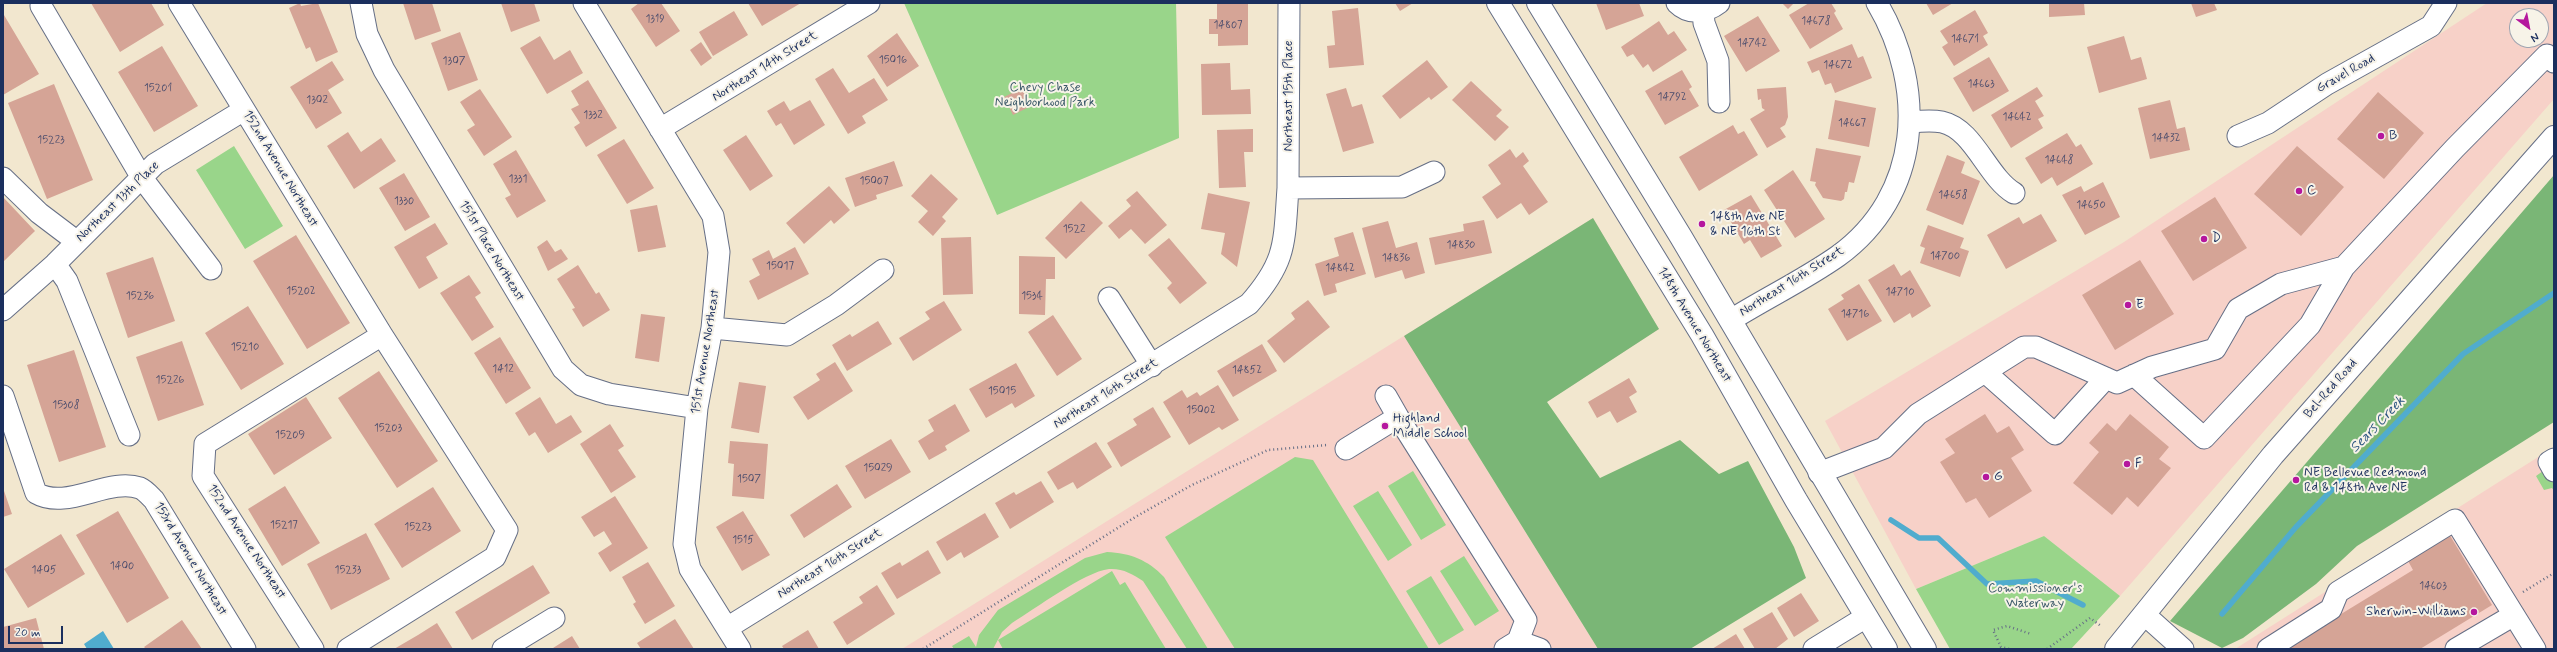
<!DOCTYPE html>
<html>
<head>
<meta charset="utf-8">
<style>
  body { margin:0 }
  #map { position:relative; width:2557px; height:652px; overflow:hidden; background:#f2e7cf; font-family:Mynerve,sans-serif }
  canvas { display:block }
  .frame { position:absolute; inset:0; border:4px solid #1b2f5e; pointer-events:none }
  .north { position:absolute; left:2509px; top:8px; width:40px; height:40px; box-sizing:border-box; background:#f7f3e8; border:1px solid #9fa5b1; border-radius:50%; rotate:148deg; font-size:11px; font-weight:700; line-height:16px; text-align:center; color:#1b2f5e }
  .north::after { content:''; display:block; margin:auto; width:14px; height:18px; background:#b5179e; clip-path:polygon(50% 0,100% 100%,50% 72%,0 100%) }
  .scale { position:absolute; left:8px; top:626px; width:55px; height:18px; box-sizing:border-box; border:2px solid #1b2f5e; border-top:0; padding-left:5px; font-size:12px; line-height:14px; white-space:nowrap; color:#1b2f5e; -webkit-text-stroke:3px #f7f3e8; paint-order:stroke }
</style>
</head>
<body>
<div id="map">
<canvas width="2557" height="652"></canvas>
<div class="frame"></div>
<div class="north">N</div>
<div class="scale">20 m</div>
</div>
<script>
const c = document.querySelector('canvas').getContext('2d');
c.lineJoin = 'round';
function fill(path, color) { c.fillStyle = color; c.fill(path, 'evenodd'); }
function stroke(path, color, width, dash) { c.strokeStyle = color; c.lineWidth = width; c.lineCap = dash ? 'butt' : 'round'; c.setLineDash(dash || []); c.stroke(path); }
function drawText(font, color, halo, rows, align = 'center') {
  c.font = font + ' Mynerve,sans-serif'; c.lineWidth = 4; c.setLineDash([]); c.textBaseline = 'middle'; c.strokeStyle = halo; c.fillStyle = color; for (const [text, x, y, turn = 0] of rows) {
    c.save(); c.translate(x, y); c.rotate((+turn || 0) * Math.PI / 180); c.textAlign = isNaN(turn) ? turn : align; if (halo) c.strokeText(text, 0, 0); c.fillText(text, 0, 0); c.restore();
  }
}
const built = new Path2D(`
  M2487 3H2554V99L2120 596 2044 536 1916 589 1825 421 2124 242ZM2517 16H2541V40H2517Z
  M1593 218 1659 329 1474 449 1598 649H902Z
  M2554 447V649H2235Z`);
const green = new Path2D(`
  M904 3H1176L1179 138 997 215Z
  M234 146 283 226 245 249 196 170Z
  M1295 457 1313 460 1429 649H1235L1165 537Z
  M1413 471 1446 525 1421 540 1388 486Z
  M2543 471 2547 472 2554 483V491L2552 488 2544 490 2536 476Z
  M1378 491 1412 545 1388 561 1353 506Z
  M2044 536 2120 596 2071 649H1950L1916 589Z
  M1107 552C1130 553 1148 560 1164 577L1208 649H1187L1143 581C1133 574 1122 568 1109 569 1084 572 1035 609 1012 623L1002 632 993 649H954L952 646 969 636 976 647 979 635 998 610 1085 558Z
  M1464 556 1499 611 1475 626 1440 571Z
  M1112 571 1120 585 1125 582 1166 649H1003L998 640Z
  M1431 576 1464 630 1439 645 1406 591Z`);
const forest = new Path2D(`
  M2554 175V422L2357 546 2316 584 2243 638 2222 648 2170 621Z
  M1593 218 1659 329 1547 402 1600 478 1680 440 1719 474 1748 461 1794 547 1806 578 1690 649H1598L1404 336Z`);
const water = new Path2D(`
  M103 631 114 649H87L84 644Z`);
const stream = new Path2D(`
  M1891 520 1919 538H1938L1987 584 2036 581 2083 605
  M2222 614 2296 527 2463 354 2554 293`);
const building = new Path2D(`
  M91 3H151L164 25 120 52Z
  M300 3 301 6 318 3 338 52 316 62 310 47 306 49 289 8Z
  M403 3H432L441 31 415 40Z
  M501 3H534L540 21 511 32Z
  M639 3H661L680 31 656 47 631 9Z
  M748 3H801L762 26Z
  M1217 3H1248V45L1218 46V34H1209V19H1217Z
  M1395 3H1413L1400 11Z
  M1596 3H1639L1644 16 1606 30Z
  M1782 3H1794L1788 9Z
  M1809 3H1831L1836 11 1834 13 1843 29 1810 49 1789 15Z
  M1926 3H1953L1933 15Z
  M2049 3H2084L2085 15 2049 17Z
  M2191 3H2214L2217 10 2196 17Z
  M1358 8 1364 65 1329 68 1327 46 1335 45 1332 11Z
  M1975 10 1988 33 1983 36 1988 45 1954 66 1942 47 1948 43 1940 31Z
  M734 11 748 35 713 56 699 32Z
  M4 15 39 74 3 95V16Z
  M1758 16 1780 51 1746 72 1724 36Z
  M1659 21 1668 35 1674 31 1687 50 1653 72 1648 64 1643 68 1633 54 1627 57 1621 47Z
  M460 32 478 80 448 91 431 43Z
  M897 33 919 66 887 87 867 56Z
  M540 36 554 60 570 50 583 73 547 94 520 48Z
  M2124 36 2131 60 2141 57 2147 79 2099 93 2087 47Z
  M701 42 712 58 701 66 690 50Z
  M1852 44 1858 58 1863 56 1872 78 1835 93 1831 83 1825 85 1819 70 1812 73 1807 62Z
  M162 46 198 106 154 132 118 72Z
  M1989 57 2009 91 1973 112 1953 78Z
  M1427 60 1448 87 1431 100 1429 97 1400 119 1382 96Z
  M332 61 344 80 328 90 342 113 316 129 290 87Z
  M1230 63 1231 90 1250 89 1251 114 1202 115 1201 64Z
  M833 68 849 93 874 78 888 100 862 116 866 123 848 134 815 79Z
  M1682 70 1692 87 1689 89 1699 106 1665 125 1645 91Z
  M588 80 617 128 586 147 574 127 580 123 571 109 579 105 571 91Z
  M1471 81 1502 110 1496 116 1509 127 1495 141 1452 100Z
  M54 84 93 180 47 199 8 103Z
  M1786 87 1788 117 1785 125 1780 128 1786 137 1767 148 1750 119 1765 110 1762 108 1761 99 1758 100 1757 89Z
  M2037 87 2043 96 2035 101 2044 116 2038 119 2043 128 2011 148 1991 115Z
  M1022 88 1031 106 1013 115 1004 97Z
  M1346 88 1352 107 1362 104 1374 143 1343 152 1326 94Z
  M480 89 512 137 484 156 467 130 475 125 460 102Z
  M2378 92 2424 133 2384 179 2337 139Z
  M810 100 825 125 794 145 781 123 776 126 767 111 784 101 790 111Z
  M1835 100 1876 108 1869 147 1828 139Z
  M2170 100 2177 129 2185 127 2190 150 2150 159 2138 108Z
  M1733 125 1738 134 1744 131 1758 155 1699 191 1679 157Z
  M1253 129V152H1244L1246 187 1219 188 1217 130Z
  M348 132 361 152 381 138 396 161 354 189 327 146Z
  M2067 133 2076 147 2081 144 2093 164 2057 186 2052 177 2041 184 2025 158Z
  M746 135 773 176 750 191 723 150Z
  M624 139 654 188 627 204 597 155Z
  M2297 146 2344 187 2301 236 2254 194Z
  M1816 148 1861 156 1854 183 1849 182 1847 192H1845L1844 199 1841 201 1823 198 1815 185 1816 182 1810 181Z
  M1510 149 1516 158 1523 152 1529 161 1523 166 1548 202 1529 215 1521 203 1497 219 1482 197 1501 184 1488 165Z
  M516 150 546 201 517 218 505 198 511 195 493 164Z
  M1947 155 1965 162 1961 173 1980 181 1963 225 1926 210Z
  M894 161 903 186 876 195 877 199 855 207 845 178Z
  M1793 170 1825 219 1795 238 1764 190Z
  M404 173 430 217 405 231 379 188Z
  M931 174 958 199 942 217 946 221 933 236 918 222 928 211 911 196Z
  M2103 182 2120 217 2085 235 2062 195 2081 186 2084 192Z
  M829 186 850 210 834 224 831 220 804 244 786 223Z
  M1137 191 1167 225 1145 244 1131 229 1119 239 1108 226 1131 206 1126 200Z
  M1208 193 1250 202 1237 267 1221 254 1225 233 1201 229Z
  M1751 195 1782 246 1761 258 1750 240 1744 244 1724 210Z
  M3 197 35 231 3 262Z
  M2215 197 2247 248 2193 281 2161 231Z
  M1081 201 1103 223 1066 259 1045 238Z
  M657 205 666 247 638 252 630 210Z
  M2041 214 2057 241 2006 269 1987 235 2019 217 2023 224Z
  M1484 220 1492 253 1435 265 1429 238 1464 231 1463 224Z
  M1388 221 1396 248 1417 242 1425 273 1405 279 1402 270 1375 278 1362 228Z
  M435 223 448 244 426 257 438 278 419 289 394 247Z
  M1928 225 1964 238 1960 248 1969 251 1960 277 1920 263 1925 248 1920 246Z
  M1353 232 1366 274 1335 284 1337 292 1324 296 1315 264 1339 256 1334 238Z
  M296 235 350 323 307 349 253 261Z
  M971 237 973 294 943 295 941 238Z
  M1169 238 1207 283 1180 304 1167 288 1172 283 1148 255Z
  M547 240 555 252 561 249 568 259 548 271 537 247Z
  M795 247 809 274 758 300 749 281 760 275 752 259 769 250 773 259Z
  M1019 256 1055 257V279H1046L1045 315 1019 314Z
  M153 257 175 321 128 338 106 273Z
  M2140 260 2174 314 2115 350 2082 295Z
  M1894 264 1901 276 1910 270 1931 306 1912 318 1910 313 1894 323 1868 280Z
  M578 265 596 294 599 292 610 310 583 327 572 309 575 308 557 279Z
  M469 275 481 293 475 297 494 327 472 341 440 293Z
  M1859 284 1882 321 1847 341 1828 309 1844 299 1841 295Z
  M1308 300 1330 327 1284 363 1267 341 1295 319 1291 313Z
  M944 301 962 330 913 361 899 338 930 319 925 312Z
  M248 306 284 364 241 390 205 333Z
  M641 314 665 317 659 362 635 358Z
  M1053 315 1082 359 1057 376 1028 332Z
  M878 321 892 344 847 371 832 345 850 334 852 337Z
  M500 337 531 388 506 404 474 353Z
  M182 341 204 405 158 421 136 357Z
  M1262 344 1277 371 1233 397 1217 371Z
  M74 350 106 447 59 462 27 365Z
  M835 362 853 391 808 420 793 397 820 380 816 374Z
  M1016 363 1035 396 1015 408 1012 403 986 418 969 389Z
  M379 371 438 461 397 488 338 398Z
  M1629 378 1637 392 1629 397 1637 412 1617 423 1610 411 1597 418 1588 402Z
  M739 382 766 386 759 433 731 428Z
  M1218 385 1239 420 1222 430 1219 427 1189 445 1163 402 1182 390 1187 398 1197 392 1200 396Z
  M306 397 332 438 274 475 248 434Z
  M540 397 556 424 571 415 582 432 548 453 535 432 529 436 515 413Z
  M955 404 970 431 945 446 947 450 929 460 918 441 934 431 928 420Z
  M1153 407 1171 437 1121 467 1107 443 1137 425 1133 419Z
  M1985 414 1997 433 2009 426 2024 450 2011 458 2032 491 1989 518 1976 498 1966 503 1940 462 1955 453 1945 439Z
  M2130 414 2169 447 2159 459 2171 468 2138 507 2127 497 2112 515 2073 483 2099 452 2089 443 2107 423 2116 431Z
  M610 424 624 446 618 450 636 477 611 493 580 444Z
  M891 439 911 472 865 499 845 466Z
  M730 441 768 444 764 499 732 496 734 464 728 463Z
  M1096 442 1112 467 1077 489 1073 482 1058 490 1047 472Z
  M1041 481 1054 502 1010 529 995 503 1014 492 1016 495Z
  M837 484 852 507 804 538 790 515Z
  M285 486 320 543 282 566 248 509Z
  M433 487 461 531 402 568 374 524Z
  M3 488 12 514 3 517Z
  M615 496 648 548 610 572 598 553 612 544 604 531 594 537 581 517Z
  M118 511 169 598 127 623 76 535Z
  M743 511 770 555 742 571 716 527Z
  M985 513 999 537 964 558 961 552 947 561 936 542Z
  M366 533 390 579 331 610 307 564Z
  M61 534 85 574 28 608 4 569Z
  M2449 534 2492 605 2420 649H2284L2413 570 2407 559Z
  M928 550 941 573 897 599 881 573 900 562 902 566Z
  M648 562 675 606 645 624 633 604 636 602 622 577Z
  M533 565 550 593 472 640 455 612Z
  M877 585 895 614 847 645 833 622 863 603 859 597Z
  M1801 593 1819 621 1794 637 1777 608Z
  M1772 612 1788 639 1775 649H1755L1743 629Z
  M36 618 44 649H3V627Z
  M675 619 694 649H641L637 643Z
  M182 620 202 649H146L144 647Z
  M437 623 453 649H394L418 635Z
  M808 630 819 649H784L782 646Z
  M1736 634 1745 649H1712Z
  M572 636 580 649H551L553 648Z`);
const path = new Path2D(`
  M2523 592 2554 573
  M923 649 1137 516 1192 485 1268 450 1327 445
  M2009 649 2001 647 1993 630 2007 626 2031 634
  M2047 649 2090 618 2101 626`);
const minor = new Path2D(`
  M179 3 382 335 507 530 495 557 348 649
  M361 3 367 34 384 70 563 369 581 385 609 394 697 408
  M584 3 713 216 719 252 716 285 712 328 697 408 684 544 690 569 740 649
  M1677 3C1689 15 1706 13 1719 3
  M41 6 142 178 211 269
  M1703 11 1704 23 1718 61 1719 102
  M1911 122C1921 121 1932 120 1942 122 1974 129 1987 177 2014 193
  M660 129 869 3
  M2238 136 2268 123 2327 84 2431 26 2446 3
  M3 178 39 213 76 241
  M1288 188 1289 3
  M55 264 67 281 129 435
  M1109 298 1152 366
  M3 310 55 264 155 164 244 110
  M1731 320C1766 298 1804 280 1838 256 1922 195 1927 88 1877 3
  M712 328 787 335 836 305 883 270
  M1985 372 2055 434 2106 378
  M2134 375 2204 438 2310 325 2344 267
  M3 396 36 493C67 511 108 477 140 488 145 490 150 496 154 500L245 649
  M1386 396 1398 417
  M1346 449 1398 417 1526 620 1518 641 1505 649
  M2554 459 2549 462 2554 471
  M1819 473 1884 448 1918 414 2024 347H2036L2117 383 2152 367 2215 349 2238 309 2281 284 2344 267 2455 148 2547 55 2554 62
  M2145 615 2183 649
  M727 628 1249 304C1287 261 1284 243 1288 188L1402 187 1434 172
  M1518 641 1540 649
  M313 649 203 476 205 444 382 335
  M503 649 554 618
  M1814 649 1866 617
  M2268 649 2331 609 2338 592 2455 520 2535 649
  M2456 649 2514 615`);
const major = new Path2D(`
  M1498 3 1702 335 1796 500 1886 649
  M1538 3 1681 237 1925 649
  M2116 649 2273 455 2554 137`);
const markers = [
  [2381,136,4,"#b5179e"],
  [2299,191,4,"#b5179e"],
  [1702,224,4,"#b5179e"],
  [2204,239,4,"#b5179e"],
  [2128,305,4,"#b5179e"],
  [1385,426,4,"#b5179e"],
  [2127,464,4,"#b5179e"],
  [1986,477,4,"#b5179e"],
  [2296,480,4,"#b5179e"],
  [2474,612,4,"#b5179e"]
];
const numberNames = [
  ["1319",655,20],
  ["14678",1816,22],
  ["14807",1228,26],
  ["14671",1965,40],
  ["14742",1752,44],
  ["15016",893,61],
  ["1307",454,62],
  ["14672",1838,66],
  ["14663",1981,85],
  ["15201",158,89],
  ["14792",1672,98],
  ["1302",317,101],
  ["1332",593,116],
  ["14642",2017,118],
  ["14667",1852,124],
  ["14432",2166,139],
  ["15223",51,141],
  ["14648",2059,161],
  ["1331",518,180],
  ["15007",874,182],
  ["14658",1953,196],
  ["1330",404,202],
  ["14650",2091,206],
  ["1522",1074,230],
  ["14830",1461,246],
  ["14700",1945,257],
  ["14836",1396,259],
  ["15017",780,267],
  ["14842",1340,269],
  ["15202",301,292],
  ["14710",1900,293],
  ["15236",140,297],
  ["1534",1032,297],
  ["14716",1855,315],
  ["15210",245,348],
  ["1412",503,370],
  ["14852",1247,371],
  ["15226",170,381],
  ["15015",1002,392],
  ["15308",66,406],
  ["15002",1201,411],
  ["15203",388,429],
  ["15209",290,436],
  ["15029",878,469],
  ["1507",749,480],
  ["15217",284,526],
  ["15223",418,528],
  ["1515",743,541],
  ["1400",122,567],
  ["1405",44,571],
  ["15233",348,571],
  ["14603",2433,587]
];
const streetNames = [
  ["Northeast 14th Street",765,67,-32],
  ["Gravel Road",2346,74,-30],
  ["Northeast 15th Place",1289,96,-90],
  ["152nd Avenue Northeast",280,169,59],
  ["Northeast 13th Place",118,202,-44],
  ["151st Place Northeast",491,251,59],
  ["Northeast 16th Street",1792,282,-32],
  ["148th Avenue Northeast",1694,325,59],
  ["151st Avenue Northeast",706,352,-81],
  ["Bel-Red Road",2331,389,-49],
  ["Northeast 16th Street",1106,394,-32],
  ["152nd Avenue Northeast",246,542,57],
  ["153rd Avenue Northeast",190,559,59],
  ["Northeast 16th Street",830,564,-32]
];
const parkNames = [
  ["Chevy Chase",1045,88],
  ["Neighborhood Park",1045,103],
  ["Commissioner's",2035,589],
  ["Waterway",2035,604]
];
const poiNames = [
  ["B",2389,136],
  ["C",2307,191],
  ["148th Ave NE",1710,217],
  ["& NE 16th St",1710,232],
  ["D",2212,239],
  ["E",2136,305],
  ["Highland",1393,419],
  ["Middle School",1393,434],
  ["F",2135,464],
  ["NE Bellevue Redmond",2304,473],
  ["Rd & 148th Ave NE",2304,488],
  ["G",1994,477],
  ["Sherwin-Williams",2466,612,"right"]
];
const waterNames = [
  ["Sears Creek",2378,425,-46]
];
fill(built, '#f7d1c8');
fill(green, '#99d58a');
fill(forest, '#7ab676');
fill(water, '#50acce');
stroke(stream, '#50acce', 5.5);
fill(building, '#d5a496');
stroke(minor, '#666f86', 23);
stroke(major, '#666f86', 24);
stroke(path, '#666f86', 2.5, [1, 3]);
stroke(minor, '#fff', 21);
stroke(major, '#fff', 22);
for (const [x, y, r, color] of markers) { const dot = new Path2D(); dot.arc(x, y, r, 0, 2 * Math.PI); c.fillStyle = color; c.fill(dot); stroke(dot, '#f7f3e8', 1.5); }
drawText('11px', '#4a4c6c', null, numberNames);
drawText('13px', '#1b2f5e', '#f7f3e8', streetNames);
drawText('13px', '#3a5869', '#f7f3e8', parkNames);
drawText('13px', '#1b2f5e', '#f7f3e8', poiNames, 'left');
drawText('italic 14px', '#2b5480', '#f7f3e8', waterNames);
</script>
</body>
</html>
